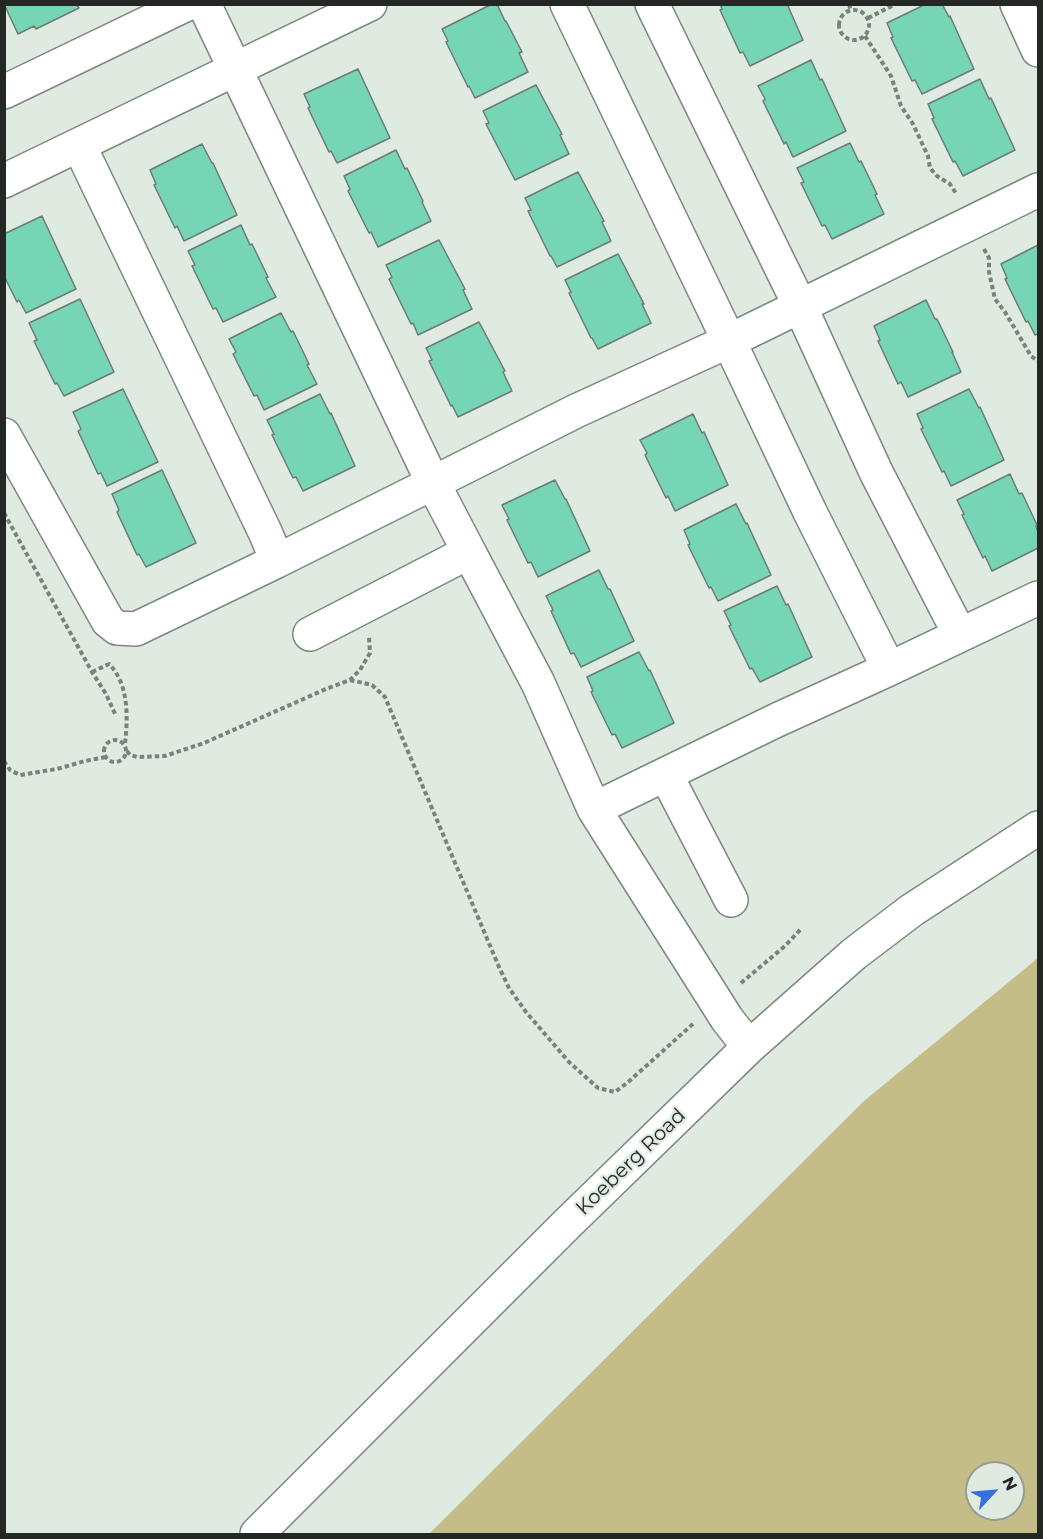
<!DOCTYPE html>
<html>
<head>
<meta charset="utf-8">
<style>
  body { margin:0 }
  #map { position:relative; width:1043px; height:1539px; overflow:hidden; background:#dfeae0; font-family:Montserrat,sans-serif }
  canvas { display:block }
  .frame { position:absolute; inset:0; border:6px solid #242824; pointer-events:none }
  .north { position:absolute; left:965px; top:1461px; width:60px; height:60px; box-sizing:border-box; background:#dfeae0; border:2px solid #949c95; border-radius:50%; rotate:64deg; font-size:16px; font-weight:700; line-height:24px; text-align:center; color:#242824 }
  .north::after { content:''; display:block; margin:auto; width:21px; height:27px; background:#3471df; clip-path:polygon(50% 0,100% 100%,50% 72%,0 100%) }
</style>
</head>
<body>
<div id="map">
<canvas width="1043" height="1539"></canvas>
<div class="frame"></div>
<div class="north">N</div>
</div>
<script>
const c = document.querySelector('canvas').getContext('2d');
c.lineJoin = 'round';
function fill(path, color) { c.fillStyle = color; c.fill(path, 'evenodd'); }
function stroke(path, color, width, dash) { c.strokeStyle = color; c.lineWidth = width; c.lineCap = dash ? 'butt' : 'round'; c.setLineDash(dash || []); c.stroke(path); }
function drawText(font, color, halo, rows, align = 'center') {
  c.font = font + ' Montserrat,sans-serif'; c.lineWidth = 4.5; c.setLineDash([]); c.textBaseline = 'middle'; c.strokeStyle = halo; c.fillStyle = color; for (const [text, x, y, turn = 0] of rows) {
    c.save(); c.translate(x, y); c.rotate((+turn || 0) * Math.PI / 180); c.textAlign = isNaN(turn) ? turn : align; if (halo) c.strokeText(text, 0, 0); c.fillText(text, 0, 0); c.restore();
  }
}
const green = new Path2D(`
  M1038 958V1534H429L864 1101ZM977 1473H1013V1509H977Z`);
const building = new Path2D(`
  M4 4H79L77 5 79 8 36 29 34 26 18 34Z
  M492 4H497L505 21H506L522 52 519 53 528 72 475 98 469 86 468 87 446 42 448 41 442 29Z
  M720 4H787L803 40 750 66 743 52 740 53 720 10 722 9Z
  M926 4H942L949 17 950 16 974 69 922 94 915 80 912 81 891 38 893 37 887 23Z
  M811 60 820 80 822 79 846 131 793 157 786 142 784 144 763 101 765 99 758 86Z
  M358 69 390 138 337 163 331 151 329 152 308 108 310 107 304 94Z
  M980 79 989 99 991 98 1015 150 963 176 955 161 953 162 932 119 934 118 928 104Z
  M536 85 562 134 560 135 569 154 515 180 486 124 489 123 483 111Z
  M850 143 859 162 861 161 877 194 875 195 884 214 832 239 825 225 822 226 801 183 804 182 797 168Z
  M202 144 212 163H213L237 215 184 241 177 226 175 228 154 185 156 184 150 170Z
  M396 150 405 169 407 168 423 201 422 202 431 221 378 247 371 232 369 233 348 191 350 189 344 176Z
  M578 172 604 221 602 222 611 241 557 267 551 256H550L528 211 531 210 525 198Z
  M42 216 76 289 26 313 19 300 17 302 4 276V234Z
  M241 225 250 245 252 244 268 277 266 278 276 297 223 322 216 308 213 309 192 266 195 265 188 251Z
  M439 240 465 289 463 290 472 309 418 335 413 323 411 324 389 279 392 277 386 265Z
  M1038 245V334L1035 335 1028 321 1026 322 1005 279 1007 278 1001 264Z
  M618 254 644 304H642L651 323 598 349 592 338H591L569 293 571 292 565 280Z
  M80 299 114 372 64 396 57 383 55 384 34 341 37 340 29 323Z
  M926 300 935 319H937L953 352H952L961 372 908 397 901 382 898 384 878 341 880 340 874 326Z
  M281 313 291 332 293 331 309 364 307 365 317 384 264 410 257 395 254 396 233 354 236 352 229 339Z
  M479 322 505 371 503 372 512 391 458 417 452 405 451 406 429 361 432 360 426 348Z
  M123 389 158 462 107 486 101 473 98 474 78 431 81 429 73 412Z
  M969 389 979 408 980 407 1004 460 951 486 944 471 942 472 921 429 923 428 917 414Z
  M320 394 330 414 331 413 355 466 303 491 296 477 293 478 272 435 274 434 267 420Z
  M693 414 702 433 704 432 728 485 675 511 668 496 666 498 645 455 647 453 640 440Z
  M162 470 196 543 146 567 139 554 137 555 117 512 119 510 112 494Z
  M1010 474 1019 494 1022 493 1037 525 1036 526 1038 532V548L992 571 985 556 983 558 962 515 964 514 957 500Z
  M555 480 565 499H566L590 551 538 577 531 562 528 563 507 520 509 519 502 505Z
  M736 504 746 524 747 523 771 575 718 601 711 587 709 588 688 545 690 544 684 530Z
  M599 570 608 589H610L634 641 581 667 574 653 571 654 551 611 553 610 546 596Z
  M777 586 786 605 788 604 812 657 760 682 752 668 750 669 729 626 731 625 724 611Z
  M639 652 649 671 650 670 674 723 622 748 615 734 612 735 591 692 593 691 587 677Z`);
const path = new Path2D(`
  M849 4 851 11
  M839 25a15 15 0 1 1 30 0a15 15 0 1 1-30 0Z
  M868 18 896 4
  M865 36 891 76 901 106 913 124 928 156 930 168 937 176 950 184 957 195
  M984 249 989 258V272L995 299 1005 312 1031 356 1038 361
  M4 513 92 672 106 694 116 716
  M92 672 109 664C129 684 128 717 125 744
  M350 680 372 685 385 697 499 967 509 988 526 1012 569 1062 598 1088 615 1092 627 1083 694 1023
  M104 751a11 11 0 1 1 22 0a11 11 0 1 1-22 0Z
  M127 751 130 755 137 757 165 756 204 743 326 689 350 680 360 670 370 653 369 637
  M4 761 10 770 20 775 57 769 85 761 106 757
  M741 983 785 946 801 929`);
const street = new Path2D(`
  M204 4 433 483 277 561
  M567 4 729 341 810 512 889 669
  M652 4 800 306 876 472 960 635
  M1017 4 1038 50
  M4 92 187 4
  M4 181 370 4
  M4 435 108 621 117 628 136 629 277 561 266 534 79 145
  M469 552 538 683 594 809 727 1019 749 1047
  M310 634 469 552 433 483 576 411 729 341 1038 190
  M666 775 731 900
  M594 809 777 720 889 669 1038 598
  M257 1534 568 1223 749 1047 854 954 912 910 1038 828`);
const streetNames = [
  ["Koeberg Road",631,1162,-44]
];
fill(green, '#c5bd87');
fill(building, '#76d5b5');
stroke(building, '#6d7b76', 1.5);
stroke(street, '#7d887e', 36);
stroke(path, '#7b827b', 4, [4.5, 3]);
stroke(street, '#fff', 33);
drawText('20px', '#242824', '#dfeae0', streetNames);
</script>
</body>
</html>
